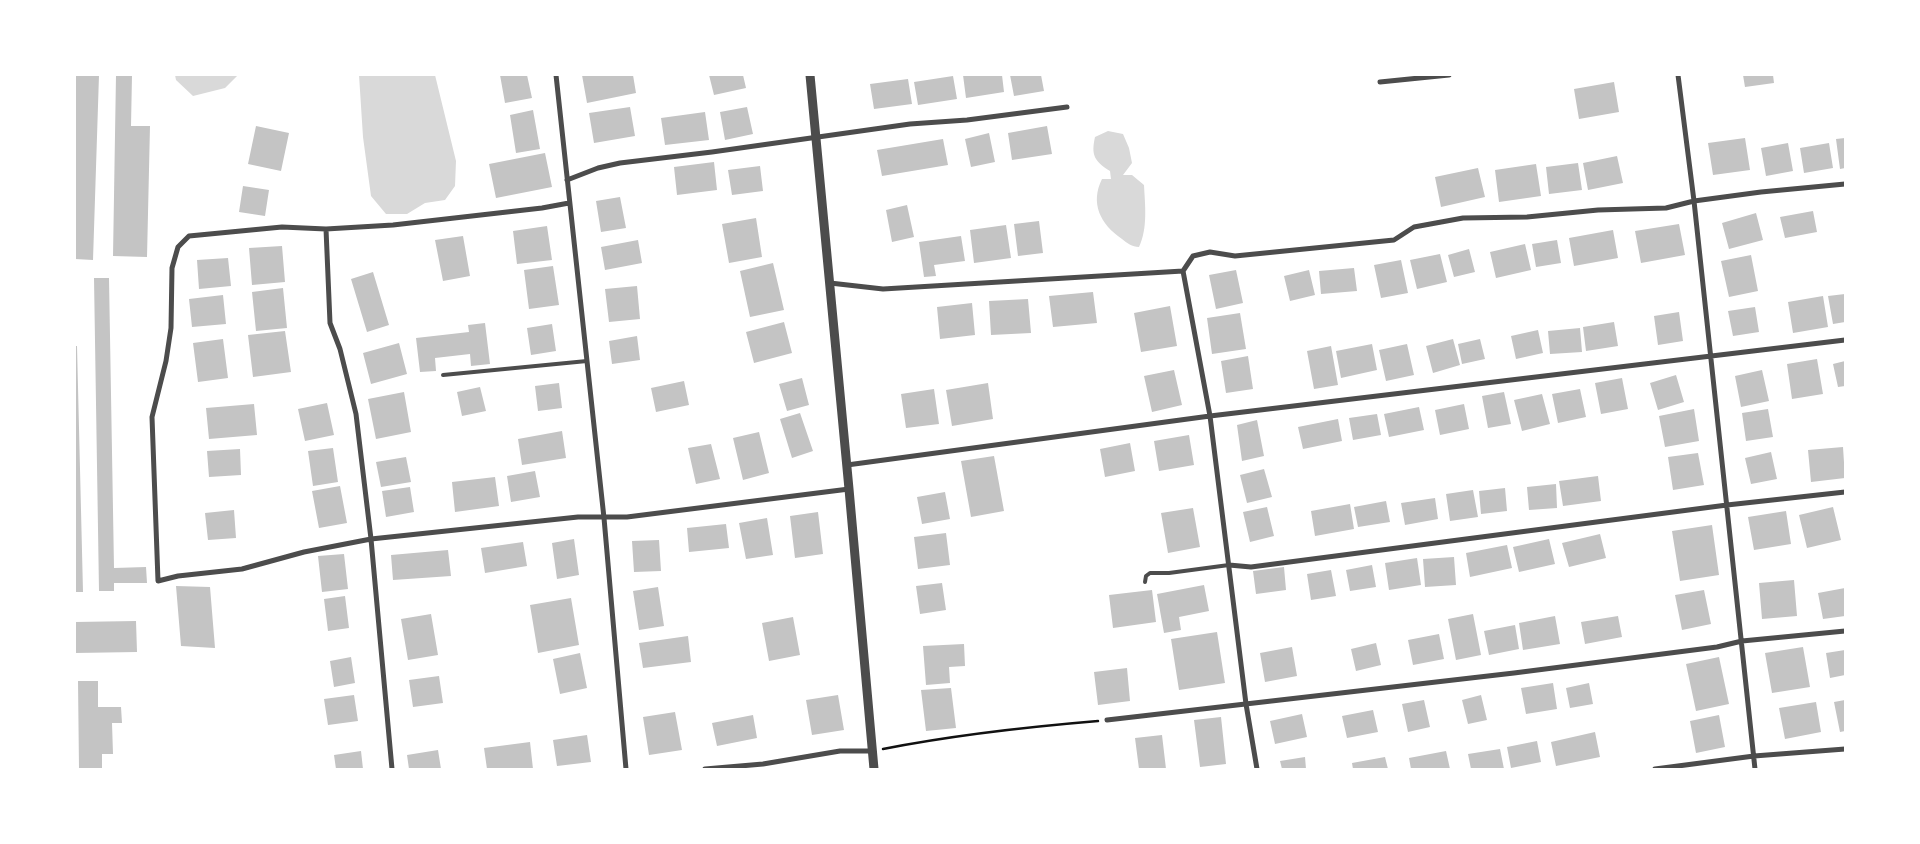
<!DOCTYPE html>
<html>
<head>
<meta charset="utf-8">
<style>
  body { margin:0 }
  #map { position:relative; width:1920px; height:844px; overflow:hidden; background:#fff; font-family:"Nunito Sans",sans-serif }
  canvas { display:block }
  .frame { position:absolute; inset:0; border:76px solid #fff; pointer-events:none }
</style>
</head>
<body>
<div id="map">
<canvas width="1920" height="844"></canvas>
<div class="frame"></div>
</div>
<script>
const c = document.querySelector('canvas').getContext('2d');
c.lineJoin = 'round';
function fill(path, color) { c.fillStyle = color; c.fill(path, 'evenodd'); }
function stroke(path, color, width, dash) { c.strokeStyle = color; c.lineWidth = width; c.lineCap = dash ? 'butt' : 'round'; c.setLineDash(dash || []); c.stroke(path); }
const water = new Path2D(`
  M175 75H238L225 88 193 96 176 80Z
  M359 75H435L456 161 455 186 445 200 425 203 407 214H386L371 196 363 137Z
  M1108 131 1123 134 1129 148 1132 163 1123 175H1132L1144 185C1145 205 1148 228 1139 247 1132 247 1127 243 1122 239 1100 224 1090 203 1102 179H1111L1110 171C1094 161 1091 155 1095 137Z`);
const building = new Path2D(`
  M75 75H99L93 260 75 259Z
  M116 75H132L131 126H150L147 257 113 256Z
  M500 75H527L532 98 505 103Z
  M582 75H633L636 93 587 103Z
  M709 75H743L746 88 714 95Z
  M963 75H1002L1004 92 966 98Z
  M1010 75H1041L1044 91 1014 96Z
  M1743 75H1773L1774 83 1745 87Z
  M953 76 957 99 918 105 914 82Z
  M908 79 912 104 874 109 870 84Z
  M1614 82 1619 112 1579 119 1574 89Z
  M630 107 635 136 594 143 589 113Z
  M747 107 753 134 725 140 720 112Z
  M533 110 540 149 516 153 510 115Z
  M705 112 709 140 665 145 661 118Z
  M256 126 289 133 281 171 248 164Z
  M1047 126 1052 154 1012 160 1008 133Z
  M989 133 995 162 971 167 965 139Z
  M1745 138 1750 170 1713 175 1708 143Z
  M1845 138V168L1840 169 1836 139Z
  M943 139 948 165 882 176 877 150Z
  M1788 143 1793 171 1766 176 1761 148Z
  M1829 143 1833 168 1804 173 1800 148Z
  M545 153 552 187 496 198 489 164Z
  M1617 156 1623 183 1588 190 1583 163Z
  M714 162 717 190 677 195 674 167Z
  M1578 163 1582 190 1549 194 1546 167Z
  M1536 164 1541 196 1499 202 1495 170Z
  M760 166 763 191 732 195 728 170Z
  M1478 168 1485 197 1441 207 1435 177Z
  M243 186 269 190 265 216 239 212Z
  M620 197 626 228 601 232 596 201Z
  M907 205 914 237 892 242 886 210Z
  M1813 211 1817 232 1785 238 1780 217Z
  M1756 213 1763 240 1729 249 1722 223Z
  M756 218 762 257 729 263 722 224Z
  M1039 221 1043 253 1018 256 1014 224Z
  M1679 224 1685 255 1641 263 1635 231Z
  M1006 225 1011 258 974 263 970 230Z
  M547 226 552 260 517 264 513 231Z
  M1613 230 1618 258 1574 266 1569 238Z
  M463 236 470 276 443 281 435 240Z
  M961 236 965 261 934 265 936 276 924 277 919 242Z
  M638 240 642 263 605 270 601 247Z
  M1557 240 1561 263 1536 267 1532 244Z
  M1525 244 1531 270 1496 278 1490 252Z
  M282 246 285 282 252 285 249 248Z
  M1469 249 1475 272 1454 277 1448 255Z
  M1440 254 1447 282 1417 289 1410 260Z
  M1751 255 1758 291 1729 297 1721 261Z
  M228 258 231 286 199 289 197 260Z
  M1401 260 1408 293 1381 298 1374 265Z
  M773 263 784 310 750 317 740 271Z
  M553 266 559 305 529 309 524 270Z
  M1354 268 1357 291 1321 294 1319 271Z
  M1236 270 1243 303 1216 309 1209 275Z
  M1309 270 1315 295 1290 301 1284 276Z
  M373 272 389 325 367 332 351 279Z
  M94 278H109L114 568 146 567 147 583H114V591H99Z
  M637 286 640 319 609 322 605 289Z
  M283 288 287 328 256 331 252 292Z
  M1093 292 1097 323 1053 327 1049 296Z
  M1845 294V322L1833 324 1828 296Z
  M223 295 226 324 192 327 189 299Z
  M1823 296 1828 327 1793 333 1788 302Z
  M1028 299 1031 333 991 335 989 301Z
  M972 303 975 335 940 339 937 307Z
  M1170 306 1177 346 1141 352 1134 313Z
  M1755 307 1759 332 1733 336 1728 311Z
  M1679 312 1683 341 1658 345 1654 316Z
  M1240 313 1246 349 1212 354 1207 318Z
  M784 322 792 353 754 363 746 332Z
  M1614 322 1618 346 1586 351 1583 327Z
  M485 323 490 364 471 366 470 354 435 358 436 371 420 372 416 338 469 332 468 325Z
  M552 324 556 351 531 355 527 328Z
  M1580 328 1582 352 1550 354 1548 331Z
  M1538 330 1543 353 1516 359 1511 336Z
  M285 331 291 372 253 377 248 335Z
  M637 336 640 360 612 364 609 341Z
  M223 339 228 378 198 382 193 343Z
  M1453 339 1460 365 1433 373 1426 346Z
  M1480 339 1485 359 1462 364 1458 344Z
  M399 343 407 374 371 384 363 353Z
  M1372 344 1377 370 1341 378 1336 351Z
  M1407 344 1414 375 1386 381 1379 350Z
  M75 346H77L83 592H75Z
  M1331 346 1338 385 1314 389 1307 351Z
  M1248 356 1253 389 1226 393 1221 361Z
  M1817 359 1823 394 1792 399 1787 364Z
  M1845 361V386L1838 387 1833 364Z
  M1174 370 1182 405 1152 412 1144 376Z
  M1762 370 1769 401 1741 407 1735 376Z
  M1676 375 1684 402 1658 410 1650 383Z
  M802 378 809 405 787 411 779 384Z
  M1622 378 1628 409 1601 414 1595 383Z
  M684 381 689 405 656 412 651 388Z
  M559 383 562 408 538 411 535 386Z
  M988 383 993 419 952 426 946 390Z
  M480 387 486 411 462 416 457 392Z
  M934 389 939 424 906 428 901 394Z
  M1580 389 1586 417 1558 423 1552 394Z
  M404 392 411 432 376 439 368 399Z
  M1504 392 1511 424 1488 428 1482 396Z
  M1542 394 1550 424 1522 431 1514 400Z
  M327 403 334 435 305 441 298 409Z
  M254 404 257 435 209 439 206 408Z
  M1464 404 1469 429 1440 435 1435 410Z
  M1419 407 1424 430 1389 437 1384 414Z
  M1694 409 1699 441 1665 447 1659 416Z
  M1768 409 1773 437 1746 441 1742 413Z
  M800 413 813 451 792 458 780 419Z
  M1377 414 1381 435 1353 440 1349 418Z
  M1338 419 1342 441 1303 449 1298 427Z
  M1257 420 1264 456 1242 461 1237 425Z
  M562 431 566 458 522 465 518 439Z
  M759 432 769 473 743 480 733 438Z
  M1189 435 1194 465 1159 471 1154 441Z
  M1130 443 1135 471 1105 477 1100 449Z
  M711 444 720 479 696 484 688 448Z
  M1843 447 1845 478 1811 482 1808 450Z
  M333 448 338 482 313 486 308 451Z
  M240 449 241 475 209 477 207 451Z
  M1771 452 1777 479 1751 484 1745 458Z
  M1698 453 1704 485 1673 490 1668 457Z
  M994 456 1004 511 971 517 961 461Z
  M406 457 411 482 381 487 376 462Z
  M1264 469 1272 497 1247 503 1240 475Z
  M535 471 540 497 511 502 507 476Z
  M1598 476 1601 501 1563 506 1559 481Z
  M495 477 499 506 455 512 452 482Z
  M1556 484 1557 508 1529 510 1527 487Z
  M340 486 347 523 319 528 312 491Z
  M410 487 414 512 386 517 382 491Z
  M1505 488 1507 511 1481 514 1479 491Z
  M1473 490 1478 517 1450 521 1446 494Z
  M945 492 950 519 922 524 917 497Z
  M1435 498 1438 519 1405 525 1401 503Z
  M1386 501 1390 522 1358 527 1354 507Z
  M1350 504 1354 529 1315 536 1311 511Z
  M1267 507 1274 536 1250 542 1243 512Z
  M1833 507 1841 540 1807 548 1799 515Z
  M1193 508 1200 547 1168 553 1161 513Z
  M234 510 236 538 208 540 205 513Z
  M1786 511 1791 544 1754 550 1748 517Z
  M818 512 823 554 795 558 790 516Z
  M767 518 773 555 746 559 739 523Z
  M726 524 729 548 689 552 687 528Z
  M1712 525 1719 575 1680 581 1672 531Z
  M946 533 950 565 918 569 914 537Z
  M1600 534 1606 558 1569 567 1562 543Z
  M574 539 579 575 557 579 552 543Z
  M1549 539 1555 564 1519 572 1513 547Z
  M659 540 661 571 634 572 632 541Z
  M523 542 527 566 485 573 481 548Z
  M1507 545 1512 568 1470 577 1466 553Z
  M448 550 451 576 393 580 391 555Z
  M344 554 348 589 322 592 318 556Z
  M1454 557 1456 585 1425 587 1423 559Z
  M1417 558 1421 585 1389 590 1385 563Z
  M1372 565 1376 587 1350 591 1346 570Z
  M1284 567 1286 590 1256 594 1253 571Z
  M1331 570 1336 596 1311 600 1307 574Z
  M1794 580 1797 616 1762 619 1759 583Z
  M942 583 946 610 920 614 916 586Z
  M1204 585 1209 611 1179 617 1181 630 1164 633 1157 594Z
  M176 586 210 587 215 648 181 646Z
  M658 587 664 626 639 630 633 591Z
  M1845 588V616L1823 619 1818 593Z
  M1152 590 1156 622 1113 628 1109 595Z
  M1704 590 1711 624 1682 630 1675 595Z
  M345 596 349 628 328 631 324 599Z
  M571 598 579 645 538 653 530 605Z
  M431 614 438 655 408 660 401 619Z
  M1473 614 1481 655 1456 660 1448 619Z
  M1555 616 1560 644 1523 650 1519 623Z
  M1618 616 1622 637 1585 644 1581 622Z
  M793 617 800 655 769 661 762 623Z
  M136 621 137 652 75 653V622Z
  M1515 625 1519 649 1489 655 1484 631Z
  M1217 632 1225 683 1179 690 1171 639Z
  M1439 634 1444 659 1413 665 1408 640Z
  M688 636 691 662 643 668 639 643Z
  M1376 643 1381 665 1356 671 1351 649Z
  M964 644 965 666 949 667 950 683 926 685 923 646Z
  M1292 647 1297 676 1265 682 1260 653Z
  M1803 647 1810 687 1772 693 1765 653Z
  M1845 650V675L1830 678 1826 653Z
  M580 653 587 688 560 694 553 659Z
  M351 657 355 683 334 687 330 661Z
  M1719 657 1729 704 1696 711 1686 664Z
  M1127 668 1130 701 1098 705 1094 672Z
  M439 676 443 703 413 707 409 680Z
  M78 681H98V707H121L122 723H112L113 754H102V769H79Z
  M1553 683 1557 709 1526 714 1521 688Z
  M1589 683 1593 704 1570 708 1566 688Z
  M951 688 956 728 926 731 921 690Z
  M354 695 358 721 328 725 324 699Z
  M838 695 844 730 812 735 806 700Z
  M1481 695 1487 720 1468 724 1462 700Z
  M1424 700 1430 727 1408 732 1402 704Z
  M1845 700V731L1840 732 1834 702Z
  M1816 702 1821 732 1785 739 1779 708Z
  M1373 710 1378 732 1347 738 1342 716Z
  M675 712 682 750 649 755 643 717Z
  M1302 714 1307 737 1275 744 1270 721Z
  M753 715 757 738 717 746 712 723Z
  M1719 715 1725 747 1696 753 1690 721Z
  M1221 717 1226 764 1200 767 1194 720Z
  M1595 732 1600 757 1556 766 1551 742Z
  M587 735 591 762 557 766 553 740Z
  M1162 735 1166 769H1139L1135 738Z
  M1537 741 1541 762 1511 768 1507 747Z
  M530 742 533 769H487L484 748Z
  M1500 749 1504 769H1471L1468 754Z
  M438 750 441 769H409L407 755Z
  M361 751 363 769H336L334 755Z
  M1446 751 1450 769H1411L1409 758Z
  M1305 757 1306 769H1282L1280 761Z
  M1385 757 1388 769H1353L1352 763Z`);
const path = new Path2D(`
  M883 749C954 735 1026 727 1098 721`);
const service = new Path2D(`
  M443 375 587 361
  M1145 582 1146 576 1150 573H1169L1229 565`);
const minor = new Path2D(`
  M556 75 604 518 626 769
  M1678 75 1694 201 1755 769
  M1380 82 1449 75
  M567 180 598 168 620 163 712 152 910 124 967 120 1067 107
  M569 203 542 208 393 225 326 229 282 227 189 236 178 247 172 268 171 328 166 361 152 417 158 581 178 576 242 569 304 552 371 539 578 517H627L849 489
  M326 229 330 323 340 349 356 414 371 539 392 769
  M1183 271 1210 416 1246 704 1257 769
  M830 283 883 289 1183 271 1193 256 1210 252 1235 256 1394 240 1414 227 1463 218 1527 217 1598 210 1666 208 1694 201 1761 192 1845 184
  M847 465 1210 416 1845 340
  M1229 565 1251 567 1727 505 1845 492
  M1107 720 1514 673 1717 647 1742 641 1845 631
  M705 769 763 764 840 751H872
  M1655 769 1754 756 1845 749`);
const tertiary = new Path2D(`
  M810 75 849 489 874 769`);
fill(water, '#d9d9d9');
fill(building, '#c4c4c4');
stroke(path, '#111', 2.5);
stroke(service, '#4c4c4c', 4);
stroke(minor, '#4c4c4c', 5);
stroke(tertiary, '#4c4c4c', 9);
</script>
</body>
</html>
